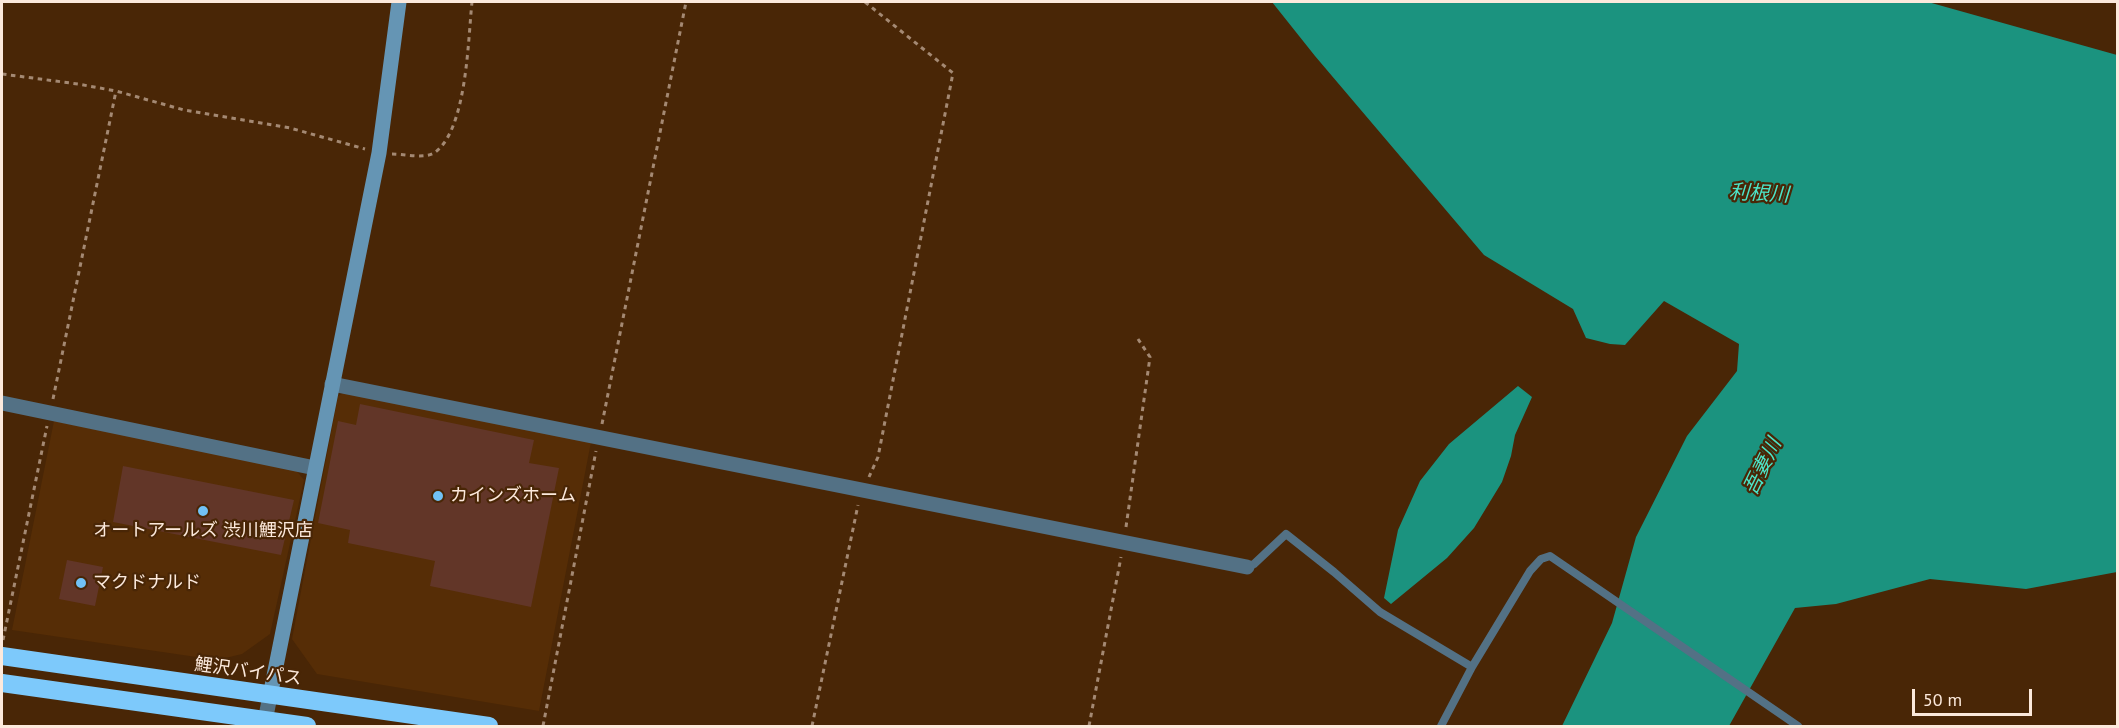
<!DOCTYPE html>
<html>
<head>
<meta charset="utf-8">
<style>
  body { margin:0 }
  #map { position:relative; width:2119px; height:728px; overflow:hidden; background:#492606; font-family:"PT Sans",sans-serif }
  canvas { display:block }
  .frame { position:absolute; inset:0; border:3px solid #fce9dc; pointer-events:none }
  .scale { position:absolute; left:1912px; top:689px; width:120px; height:27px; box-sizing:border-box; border:3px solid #fce9dc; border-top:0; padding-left:8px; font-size:18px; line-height:21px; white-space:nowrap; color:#fce9dc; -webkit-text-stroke:4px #492606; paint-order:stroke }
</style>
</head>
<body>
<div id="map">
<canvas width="2119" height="728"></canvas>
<div class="frame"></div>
<div class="scale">50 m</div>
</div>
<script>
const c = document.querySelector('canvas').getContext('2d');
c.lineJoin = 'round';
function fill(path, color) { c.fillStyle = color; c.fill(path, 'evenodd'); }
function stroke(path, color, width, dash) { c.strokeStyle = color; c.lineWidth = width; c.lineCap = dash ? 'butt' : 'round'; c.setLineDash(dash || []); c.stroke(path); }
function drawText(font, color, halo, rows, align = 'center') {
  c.font = font + ' "PT Sans","Noto Sans JP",sans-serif'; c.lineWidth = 4.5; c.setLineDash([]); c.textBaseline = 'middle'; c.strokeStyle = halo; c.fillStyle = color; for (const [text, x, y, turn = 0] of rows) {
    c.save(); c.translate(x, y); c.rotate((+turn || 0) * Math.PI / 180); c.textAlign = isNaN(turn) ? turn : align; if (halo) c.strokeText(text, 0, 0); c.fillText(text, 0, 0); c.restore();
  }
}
const built = new Path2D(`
  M345 392 591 442 539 711 317 674 292 639 338 396Z
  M54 421 295 469 304 480 270 634 242 654 217 660 12 630Z`);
const water = new Path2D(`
  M1272 2H1928L2117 55V572L2026 589 1930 579 1836 604 1795 608 1729 726H1562L1612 623 1636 537 1687 436 1737 371 1739 344 1664 301 1625 345 1610 344 1586 338 1573 309 1484 255 1315 56Z
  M1518 386 1532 397 1515 435 1511 456 1502 482 1474 528 1447 558 1391 604 1384 598 1398 530 1420 481 1449 444Z`);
const building = new Path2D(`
  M360 404 534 440 529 463 559 468 531 607 430 586 435 561 348 543 350 530 318 523 338 421 356 425Z
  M123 466 294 500 281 555 113 522Z
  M67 560 103 567 95 606 59 599Z`);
const path = new Path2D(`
  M865 2 953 73 878 457 869 477
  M2 74 78 84 116 91 184 110 290 128 365 149
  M392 154C405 154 423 159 434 153 467 131 468 39 472 2
  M53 399 116 91
  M602 424 686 2
  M1126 527 1150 357 1138 339
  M3 640 47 426
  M543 726 596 451
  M812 726 858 505
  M1089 726 1121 557`);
const lane = new Path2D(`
  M1247 567 1254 564 1286 534 1334 572 1380 612 1472 667
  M1441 726 1472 667 1530 571 1541 559 1550 556 1798 726`);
const street = new Path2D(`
  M332 384 1247 567
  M2 403 315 468
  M264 726 270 696`);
const secondary = new Path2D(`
  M270 696 379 153 399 2`);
const highway = new Path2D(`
  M2 656 489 726
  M2 683 307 726`);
const markers = [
  [438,496,6,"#71c1f5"],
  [203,511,6,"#71c1f5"],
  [81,583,6,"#71c1f5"]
];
const poiNames = [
  ["カインズホーム",450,496],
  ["オートアールズ 渋川鯉沢店",203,531,"center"],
  ["マクドナルド",93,583]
];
const streetNames = [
  ["鯉沢バイパス",248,672,8]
];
const waterNames = [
  ["利根川",1759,194,3],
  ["吾妻川",1763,467,-64]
];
fill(built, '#562d06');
fill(water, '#1b937f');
fill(building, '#623628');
stroke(path, '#a48973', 3, [4.5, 4.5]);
stroke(lane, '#537185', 8);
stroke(street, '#537185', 15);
stroke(secondary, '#6595b4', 15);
stroke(highway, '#7dc9fb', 18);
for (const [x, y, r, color] of markers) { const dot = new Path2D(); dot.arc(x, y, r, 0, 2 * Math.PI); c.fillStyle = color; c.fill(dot); stroke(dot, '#492606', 2); }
drawText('18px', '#fce9dc', '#492606', poiNames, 'left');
drawText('18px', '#fce9dc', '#492606', streetNames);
drawText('italic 20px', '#4ce5c9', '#492606', waterNames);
</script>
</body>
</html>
